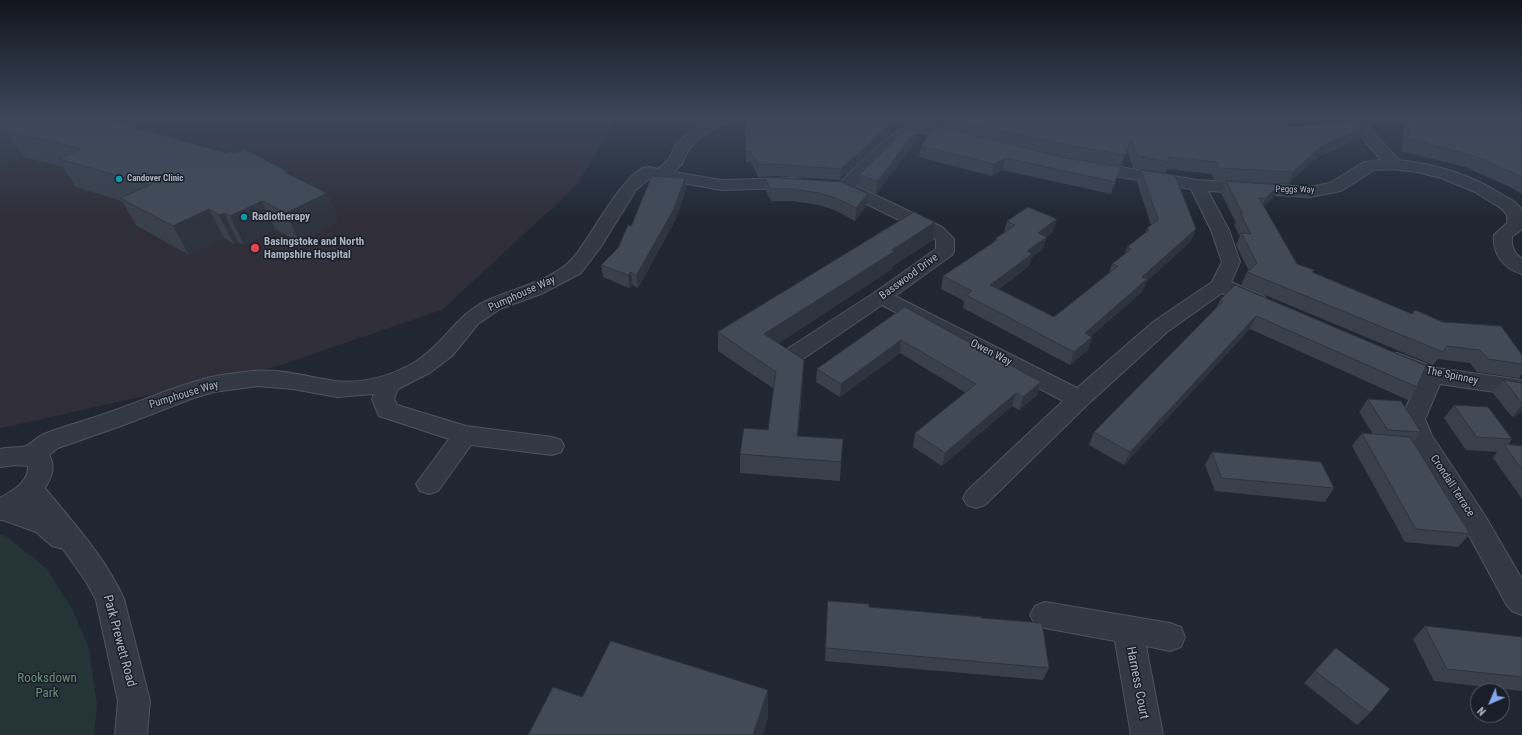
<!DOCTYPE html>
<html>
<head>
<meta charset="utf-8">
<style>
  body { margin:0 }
  #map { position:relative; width:1522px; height:735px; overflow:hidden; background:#202733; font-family:"Roboto Condensed",sans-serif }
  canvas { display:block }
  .north { position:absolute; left:1470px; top:683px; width:40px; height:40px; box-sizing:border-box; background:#191e28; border:1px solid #545a65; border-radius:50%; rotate:225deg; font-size:11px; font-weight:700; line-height:16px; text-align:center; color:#adb4c1 }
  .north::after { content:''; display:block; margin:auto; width:14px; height:18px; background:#86a7ed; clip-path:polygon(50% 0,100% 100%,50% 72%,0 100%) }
</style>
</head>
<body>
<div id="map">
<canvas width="1522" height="735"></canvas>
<div class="north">N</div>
</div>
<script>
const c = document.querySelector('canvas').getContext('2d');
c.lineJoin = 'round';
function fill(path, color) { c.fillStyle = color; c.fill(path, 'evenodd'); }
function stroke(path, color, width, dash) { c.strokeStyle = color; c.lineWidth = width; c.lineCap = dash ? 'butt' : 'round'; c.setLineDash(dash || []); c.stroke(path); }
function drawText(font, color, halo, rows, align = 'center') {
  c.font = font + ' "Roboto Condensed",sans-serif'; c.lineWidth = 3; c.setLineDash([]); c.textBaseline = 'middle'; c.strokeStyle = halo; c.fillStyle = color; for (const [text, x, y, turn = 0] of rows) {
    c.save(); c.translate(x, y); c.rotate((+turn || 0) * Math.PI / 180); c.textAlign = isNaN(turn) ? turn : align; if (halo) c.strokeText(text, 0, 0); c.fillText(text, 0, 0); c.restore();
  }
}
const medical = new Path2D(`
  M0 118H616L577 185 442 310 278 366 2 428H0Z`);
const green = new Path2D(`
  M0 534 7 537 47 569 73 611 89 648 97 705 94 735H0Z`);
const minor = new Path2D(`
  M713 118H731L729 121 699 138 688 150 682 164 674 172 721 180 794 178 800 179 802 183 800 187 794 188 721 190 651 177 636 190 600 248 581 273 541 294 500 309 478 324 452 356 431 372 398 389 394 399 397 405 466 426 552 437 561 440 564 446 561 452 552 455 471 445 438 491 429 494 420 491 416 484 449 439 379 416 372 399 374 394 337 397 293 389 258 386 214 392 191 399 121 426 58 448 49 455C56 467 52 476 45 488 74 524 105 557 124 599L150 701 147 735H115L118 701 96 600 87 583 63 549 52 546 36 532 3 520H0V498C12 491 29 482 28 466L15 465 0 467V449C7 447 21 448 26 446 32 443 36 438 42 435 63 426 85 421 107 413 141 401 175 386 211 377 224 374 239 373 252 371 279 368 308 377 335 381 363 384 391 376 415 362 443 345 456 315 486 301 513 288 554 281 574 257 591 236 621 178 643 168 648 166 653 168 658 169L669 159 675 146 689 132Z
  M1345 118H1360L1399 160C1435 164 1472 175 1503 195 1510 199 1519 203 1522 211 1522 215 1522 224 1522 229L1512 237C1511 247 1514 253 1522 259V274C1504 269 1492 254 1494 235L1507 223V215L1502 209 1475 192 1441 178 1417 172 1394 169 1374 170 1341 191 1310 197 1208 191 1229 230 1240 262 1231 282 1264 296 1267 300 1264 304C1250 308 1235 298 1222 293L1167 332 1087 405 985 505 976 508 967 505 963 498 967 491 1063 401 882 305 797 363 789 365 781 363 778 358 781 353 874 293 936 249V240L930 235 842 192 835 191 833 187 835 183 841 182C858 165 903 116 928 122L930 125 967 136 970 139 967 142 962 144 920 132 901 141 856 186 942 227 954 239V251L952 255 895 296 1077 388 1153 322 1212 282 1222 262 1211 230 1191 189 1090 172 1084 170 1082 167 1084 164 1090 162 1197 180 1310 187 1330 183 1364 162 1381 160Z
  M1380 118H1447V119L1445 122 1440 123 1387 122 1382 121Z
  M1397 353 1436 368 1522 380V396L1440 384 1425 419 1432 436 1484 514 1522 579V615L1512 611 1506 604 1466 530 1412 445 1401 419 1419 378 1389 365 1386 360 1389 355Z
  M1045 602 1170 623 1181 627 1185 637 1181 647 1170 651 1146 646 1163 735H1131L1115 641 1045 628 1035 624 1030 615 1035 606Z`);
const wall = new Path2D(`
  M0 118H120L112 122 287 171 289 175 327 193 339 221 299 242 275 229 244 245 238 242 234 244 224 238 189 255 137 226 122 201 76 187 63 167 24 157 0 168Z
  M745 118H894L887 125 888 136 840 180 774 176 758 177 751 162H746Z
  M944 118H1283L1290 127 1360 138 1319 157 1311 162 1288 184 1214 180 1212 174 1167 169 1166 173 1133 168 1127 150 1121 166 1063 157 1032 150 1117 178 1111 194 1002 170 992 176 919 157 921 146 959 132 943 127Z
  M1410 118H1522V194L1510 187 1465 167 1401 151 1404 129Z
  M914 143 876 194 859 186 860 174Z
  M1141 170 1196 229 1191 241 1147 281 1142 292 1091 336 1092 337 1088 350 1070 365 963 308 964 301 941 289 943 276 994 242 995 239 1004 232 1007 221 1053 232 1046 237 1043 249 1031 258 1029 266 999 289 1054 317 1109 273 1112 264 1125 254 1127 247 1145 233 1147 228 1151 225 1137 182Z
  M765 177 866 206 855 221 835 210 819 205 792 201H771L765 189Z
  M685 178 686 190 675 221 638 288 633 285 629 288 603 277 601 265 618 248 631 226Z
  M1226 181 1280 185 1275 196 1264 206 1297 264 1312 273 1412 314 1522 355V374L1519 378 1477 372 1470 363 1438 359 1433 365 1241 285 1247 272 1249 271 1236 245 1240 236 1234 225 1236 223 1221 193Z
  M935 222 933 240 893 266 892 269 779 343 803 379 798 436 841 462 840 481 740 473V454L768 430 774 389 718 351V332Z
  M1220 300 1417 387 1408 400 1250 329 1124 465 1089 445 1094 432 1215 310Z
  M905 307 1041 382 1037 395 1019 410 1012 406 942 466 913 447 915 433 966 393 900 353 840 397 816 382 817 369Z
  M1504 380 1522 383V412L1512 417 1493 393Z
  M1368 399 1421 432 1413 442 1470 534 1458 547 1405 542 1352 446 1362 433 1373 434 1359 412Z
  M1454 405 1512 439 1508 445 1522 446V499L1493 458 1497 452 1466 450 1444 418Z
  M1212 452 1334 488 1325 502 1215 491 1205 465Z
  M828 601 869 607 1049 668 1043 680 825 661 827 613Z
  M1425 626 1522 637V691L1434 681 1413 639Z
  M1315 671 1370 713 1357 725 1304 683Z`);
const shadedWall = new Path2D(`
  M72 118H120L82 135Z
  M883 118H894L877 134 878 123Z
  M889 125 888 136 840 180 841 169Z
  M1366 126 1360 138 1319 157 1311 162 1288 184 1293 172 1317 150 1324 145Z
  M7 131 24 157 0 168V134Z
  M916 131 914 143 876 194 877 182Z
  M1005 158 1002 170 992 176 994 164Z
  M287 171 299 199 284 172Z
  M685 178 686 190 675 221 638 288 636 276Z
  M1280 185 1275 196 1260 210 1266 198Z
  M327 193 339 221 299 242 286 213Z
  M868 194 866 206 855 221 856 208Z
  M262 201 275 229 244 245 230 216Z
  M209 209 224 238 189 255 173 226Z
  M224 213 238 242 234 244 219 215Z
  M1057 219 1053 232 1035 245 1038 233Z
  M935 222 933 240 893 266 892 269 764 353V334Z
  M1196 229 1191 241 1147 281 1142 292 1080 346 1085 333 1142 277Z
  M1047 237 1043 249 1031 258 1029 266 987 297 990 285 1027 251Z
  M631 272 633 285 629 288 628 275Z
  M1256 316 1250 329 1124 465 1130 452Z
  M1092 337 1088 350 1070 365 1074 352Z
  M901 340 900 353 840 397 841 384Z
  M804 360 803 379 796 454 797 436Z
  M1041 382 1037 395 1019 410 1023 397Z
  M1016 393 1012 406 942 466 945 453Z
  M1522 405V412L1512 417Z
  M768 690V718L763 735H753Z`);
const building = new Path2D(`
  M0 118H100L227 153 230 151 234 153 244 149 287 171 284 172 327 193 286 213 262 201 230 216 224 213 219 215 209 209 173 226 120 198 150 185 59 159 81 149 7 131 0 134Z
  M745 118H883L878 123 889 125 841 169 774 164 758 165 750 151H746Z
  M952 118H1283L1290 127 1361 121 1366 126 1324 145 1317 150 1293 172 1219 168 1216 162 1168 157 1170 162 1137 156 1131 139 1125 155 1066 145 993 129Z
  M1410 118H1522V178L1518 175 1472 155 1408 139Z
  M937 126 1066 158 1121 167 1115 182 1005 158 994 164 921 146Z
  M907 129 916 131 877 182 860 174 903 131Z
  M1141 170 1175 175 1196 229 1142 277 1147 279 1085 333 1092 337 1074 352 966 295 972 291 943 276 997 240 995 239 1015 225 1007 221 1028 207 1057 219 1038 233 1047 237 1027 251 1032 254 990 285 1054 317 1118 266 1112 264 1131 249 1127 247 1149 230 1147 228 1158 220Z
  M652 176 685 178 674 209 636 276 631 272 628 275 601 265 618 248 628 225 631 226Z
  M765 177 842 182 868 194 856 208 836 198 819 193 792 189H771Z
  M1226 181 1280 185 1266 198H1259L1297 264 1314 270 1312 272 1412 314 1415 310 1443 322 1501 326 1522 355V364L1488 359 1480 350 1447 346 1443 352 1247 272 1257 263 1241 233 1251 234 1240 213H1242Z
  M914 212 935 222 892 250 895 251 764 334 804 360 797 436 843 439 841 462 740 454 744 428 768 430 776 372 718 332Z
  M1235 285 1426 366 1417 387 1256 316 1130 452 1094 432 1223 301 1220 300Z
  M905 307 1041 382 1023 397 1016 393 945 453 915 433 976 384 901 340 841 384 817 369Z
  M1504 380 1522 383V403Z
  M1368 399 1401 401 1421 432 1388 430Z
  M1454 405 1488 407 1512 439 1477 437Z
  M1362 433 1410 437 1470 534 1416 529Z
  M1504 444 1522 446V469Z
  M1212 452 1321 462 1334 488 1222 478Z
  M828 601 869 604V607L982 617V618L1042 623 1049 668 826 648Z
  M1425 626 1522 637V677L1447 669Z
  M611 641 768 690 753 735H528L553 687 582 697Z
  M1336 648 1390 689 1370 713 1315 671Z`);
const markers = [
  [119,179,4,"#0f9aa8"],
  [244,217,4,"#0f9aa8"],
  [255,248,5,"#e0444e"]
];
const farPoinames = [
  ["Candover Clinic",127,179]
];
const farStreetnames = [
  ["Peggs Way",1295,190,1]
];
const poiNames = [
  ["Radiotherapy",252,217],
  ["Basingstoke and North",264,242],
  ["Hampshire Hospital",264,255]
];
const streetNames = [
  ["Basswood Drive",909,277,-36],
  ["Pumphouse Way",522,294,-24],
  ["Owen Way",991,353,27],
  ["The Spinney",1452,376,12],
  ["Pumphouse Way",184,395,-17],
  ["Crondall Terrace",1452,486,57]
];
const nearStreetnames = [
  ["Park Prewett Road",119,641,75],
  ["Harness Court",1137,683,79]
];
const nearParknames = [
  ["Rooksdown",47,679],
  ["Park",47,694]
];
fill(medical, '#302e38');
fill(green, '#253537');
stroke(minor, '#4e545f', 2);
fill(minor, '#333944');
fill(wall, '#39404b');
fill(shadedWall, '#2e343d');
fill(building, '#424a57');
stroke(building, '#2e343d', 1);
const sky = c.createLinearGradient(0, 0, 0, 221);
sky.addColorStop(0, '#12151c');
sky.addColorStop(0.53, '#3c475b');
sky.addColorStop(1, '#3c475b00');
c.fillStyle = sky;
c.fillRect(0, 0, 1522, 221);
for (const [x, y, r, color] of markers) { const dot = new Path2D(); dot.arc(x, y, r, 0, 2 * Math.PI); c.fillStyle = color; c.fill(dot); stroke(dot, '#191e28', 1.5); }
drawText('bold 9px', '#adb4c1', '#191e28', farPoinames, 'left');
drawText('9px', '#adb4c1', '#191e28', farStreetnames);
drawText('bold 11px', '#adb4c1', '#191e28', poiNames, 'left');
drawText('11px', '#adb4c1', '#191e28', streetNames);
drawText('13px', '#adb4c1', '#191e28', nearStreetnames);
drawText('13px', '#688e73', '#191e28', nearParknames);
</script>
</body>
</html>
